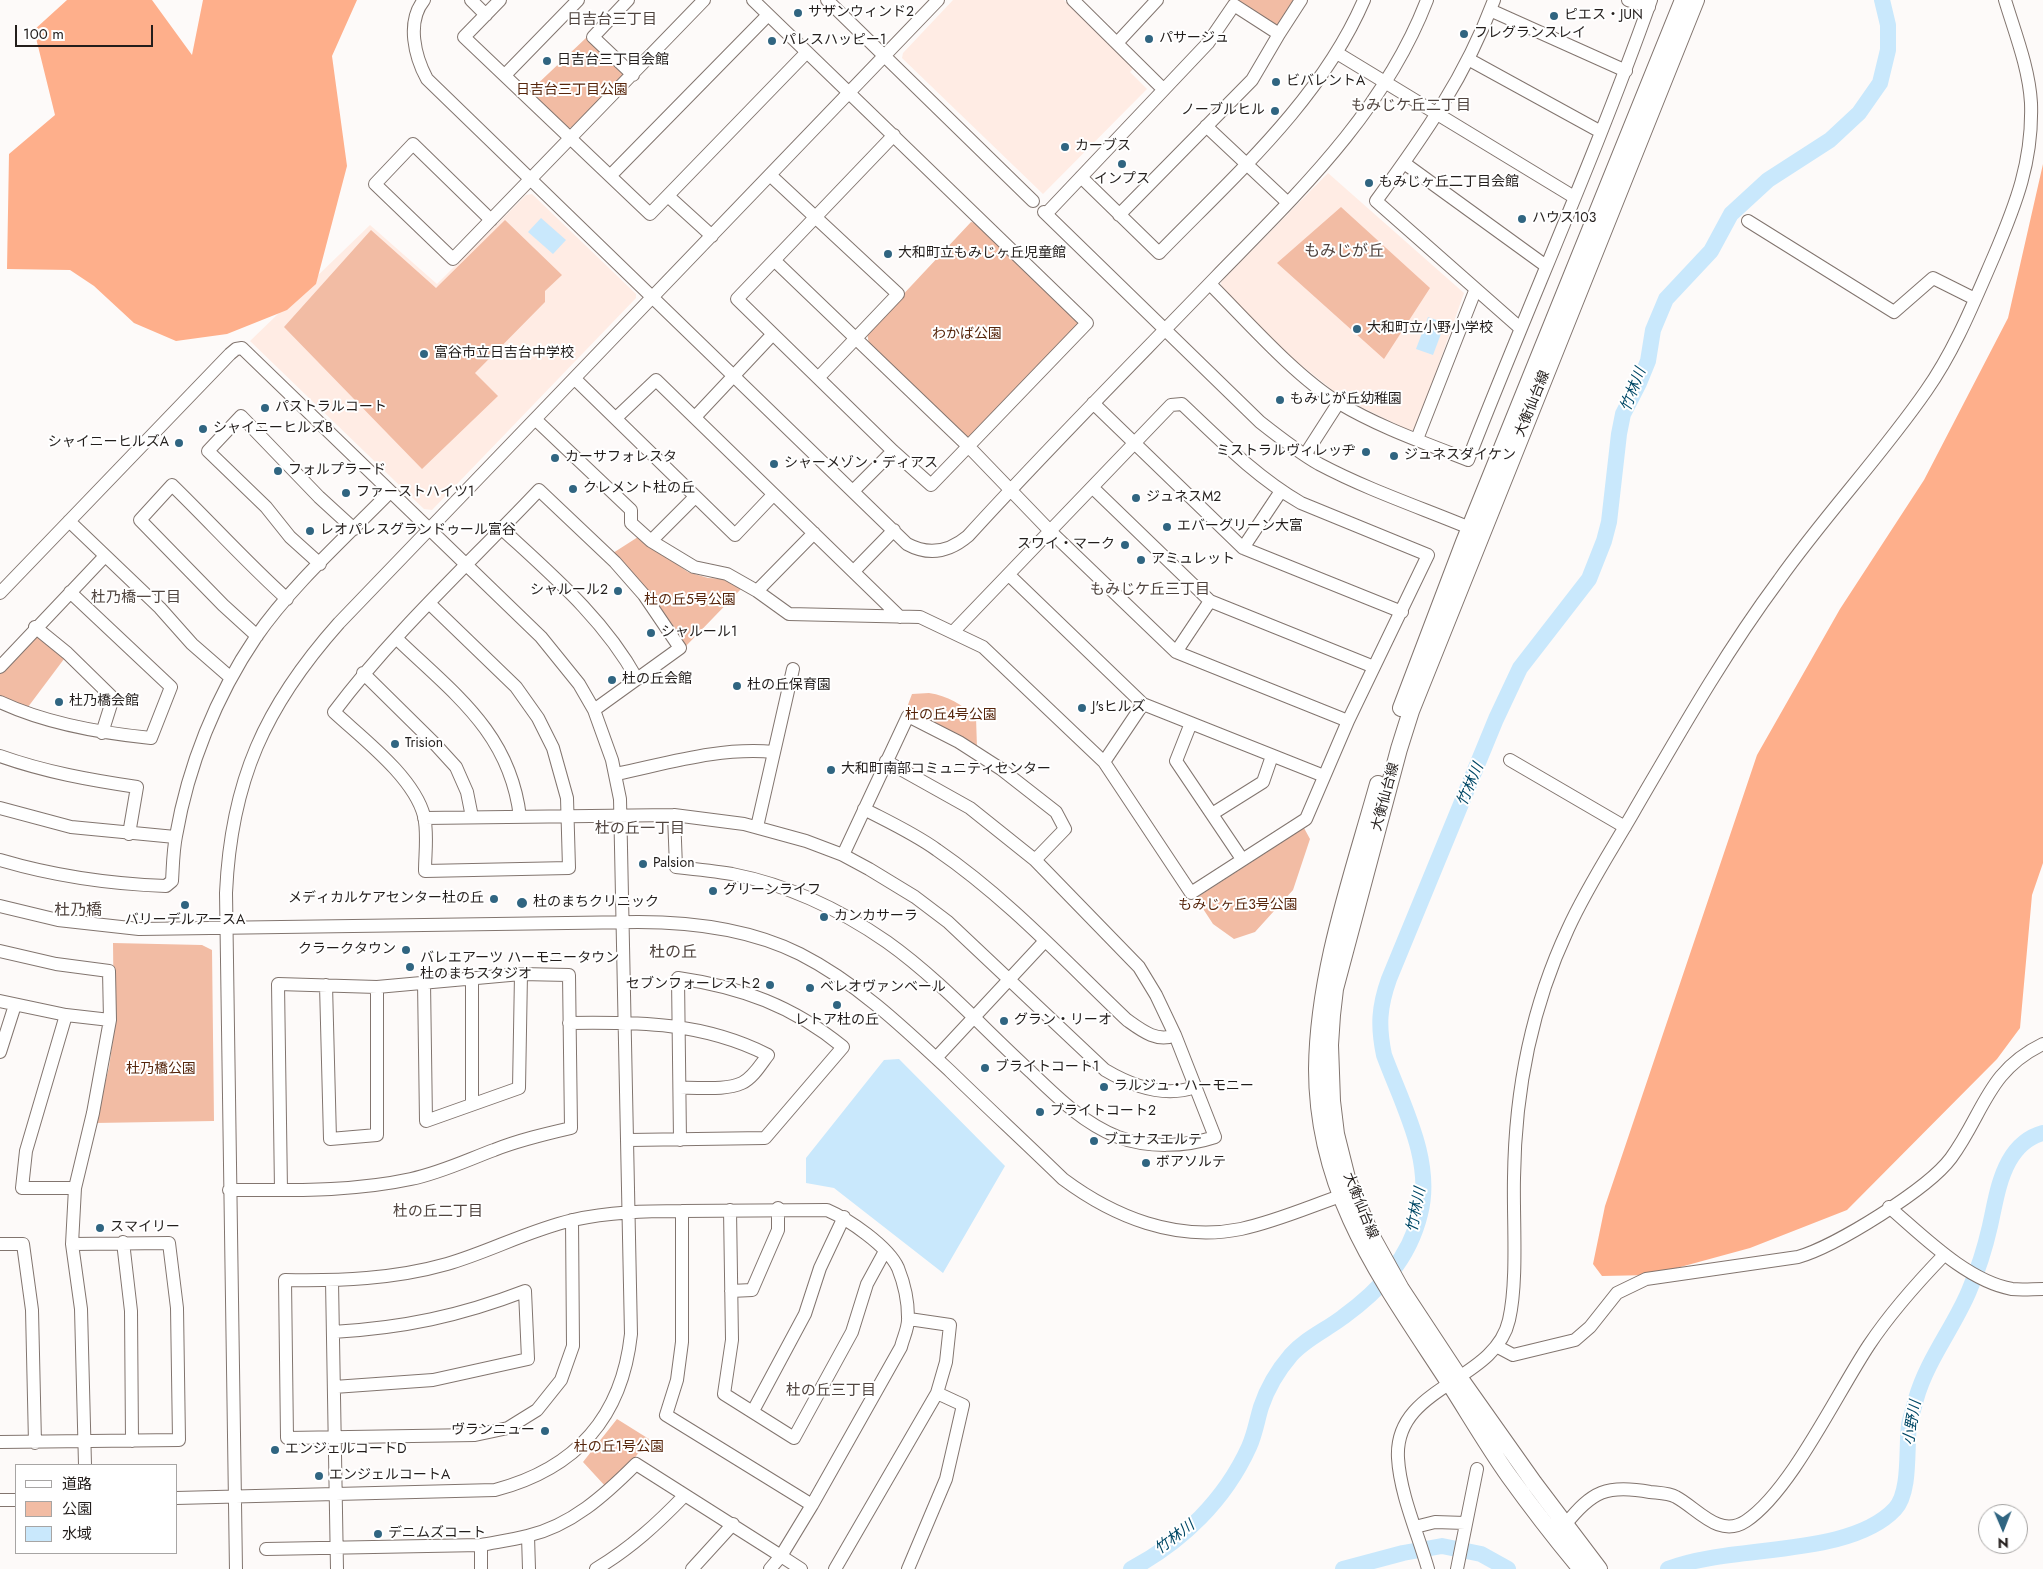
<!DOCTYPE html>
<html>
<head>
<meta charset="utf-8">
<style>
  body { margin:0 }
  #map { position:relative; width:2043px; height:1569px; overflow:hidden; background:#fdfaf9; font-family:Jost,"Noto Sans JP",sans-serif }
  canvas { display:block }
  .legend { position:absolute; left:15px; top:1464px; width:162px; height:90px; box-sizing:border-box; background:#fff; border:1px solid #a7a5a4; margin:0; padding:6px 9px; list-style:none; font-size:15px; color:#231e1c }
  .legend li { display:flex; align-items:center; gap:10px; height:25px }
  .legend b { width:25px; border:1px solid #a7a5a4 }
  .north { position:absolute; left:1978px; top:1504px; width:50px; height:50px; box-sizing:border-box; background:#fff; border:1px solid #a7a5a4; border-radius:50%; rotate:179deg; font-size:14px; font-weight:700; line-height:20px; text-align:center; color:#231e1c }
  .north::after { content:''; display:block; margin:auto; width:18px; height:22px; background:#306581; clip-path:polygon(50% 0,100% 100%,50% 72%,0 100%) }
  .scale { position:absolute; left:15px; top:25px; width:138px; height:22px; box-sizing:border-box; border:2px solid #231e1c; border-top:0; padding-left:6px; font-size:15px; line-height:18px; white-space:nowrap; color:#231e1c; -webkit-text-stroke:4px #fff; paint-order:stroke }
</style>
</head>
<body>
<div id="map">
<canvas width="2043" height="1569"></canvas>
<ul class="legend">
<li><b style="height:6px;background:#fff"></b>道路</li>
<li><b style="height:14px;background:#f2bca4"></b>公園</li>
<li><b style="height:14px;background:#c9e8fc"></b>水域</li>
</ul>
<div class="north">N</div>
<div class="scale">100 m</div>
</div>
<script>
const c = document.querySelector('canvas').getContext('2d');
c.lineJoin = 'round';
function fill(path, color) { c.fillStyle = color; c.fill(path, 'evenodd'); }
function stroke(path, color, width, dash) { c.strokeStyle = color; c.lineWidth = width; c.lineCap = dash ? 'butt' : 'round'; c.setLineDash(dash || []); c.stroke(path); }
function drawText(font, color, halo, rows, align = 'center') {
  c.font = font + ' Jost,"Noto Sans JP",sans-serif'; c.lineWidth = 4; c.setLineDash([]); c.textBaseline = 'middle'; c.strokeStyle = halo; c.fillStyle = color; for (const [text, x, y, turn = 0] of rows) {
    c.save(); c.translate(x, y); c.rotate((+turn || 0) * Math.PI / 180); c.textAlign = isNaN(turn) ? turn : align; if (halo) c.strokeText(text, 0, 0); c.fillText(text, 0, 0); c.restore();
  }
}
const built = new Path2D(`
  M953 0H1064L1134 68 1130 72 1147 89 1043 194 902 58 903 53Z
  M1328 173 1464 293 1416 429 1410 431 1341 397 1296 361 1222 290 1221 282Z
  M532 194 636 294V298L432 510 424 509 250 341 370 225 437 284 526 195Z`);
const green = new Path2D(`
  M1228 0H1295L1280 24 1274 25Z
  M587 37 625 70V77L575 127 568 128 530 91Z
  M1341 207 1430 288 1384 359 1277 263Z
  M505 220 562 275 545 291V302L475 373 498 396 422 469 284 327 371 230 436 288Z
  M971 222 976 223 1079 321V326L972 437 965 436 869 344 867 333Z
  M638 537 688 572 708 578 725 579 741 589 686 646 640 581 613 553Z
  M40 635 64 659 28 707 0 697V674L32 636Z
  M929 693C948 696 961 704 976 717L977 748 906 710 912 694Z
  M1304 828 1310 839 1293 890 1255 932 1234 939 1213 924 1196 898Z
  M113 943 202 945 212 950 214 1121 95 1123 109 1067 114 1032Z
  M617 1419 649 1439 624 1472 606 1487 583 1462Z`);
const forest = new Path2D(`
  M67 0H152L192 55 203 0H357L332 56 347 166 316 284 287 310 227 334 176 341 134 323 94 286 70 270 7 269 9 154 55 115 34 30Z
  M2043 164V863L2032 895 2020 1028 1997 1059 1847 1210 1750 1248 1651 1275 1602 1276 1593 1264 1605 1206 1757 755 1840 609 1924 480 2008 318Z`);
const water = new Path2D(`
  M541 218 566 240 553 254 528 232Z
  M1428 317 1445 323 1433 355 1416 349Z
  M899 1059 1005 1166 943 1273 834 1188 806 1183V1158L884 1060Z`);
const river = new Path2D(`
  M1131 1569C1182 1542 1225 1500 1249 1447 1255 1434 1257 1420 1261 1407 1267 1389 1279 1369 1291 1355 1305 1339 1326 1330 1343 1317 1380 1290 1409 1259 1420 1214 1434 1161 1402 1104 1384 1055 1378 1026 1379 1007 1389 979L1496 719 1520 668 1589 579 1604 541 1609 522 1619 434 1623 414 1639 383 1648 361 1653 330 1666 299 1711 251 1731 214 1768 180 1830 140 1859 113 1880 83 1888 50V25L1882 0
  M1343 1569 1403 1553 1442 1546 1481 1554 1508 1569
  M1668 1569C1731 1544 1849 1558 1895 1509 1911 1492 1906 1447 1909 1425 1911 1416 1914 1407 1916 1399 1927 1360 1954 1327 1969 1291 1978 1270 1985 1248 1990 1226 1995 1204 1998 1181 2009 1161 2017 1147 2028 1137 2043 1133`);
const minor = new Path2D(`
  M424 0C406 22 415 57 427 79L907 544C929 556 949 552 968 536 1048 448 1133 363 1216 277 1298 193 1384 112 1427 0
  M471 0 486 15
  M500 0 464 37 650 214 807 52
  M628 0 593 37 633 75
  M753 0 1087 323 931 485 893 451 737 299 894 135
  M827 0 1033 201
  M1073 0 1163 89
  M1494 0C1466 76 1423 137 1376 201L1520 328
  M1628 0 1649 7
  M1490 10 1626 71
  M1117 43 1157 0
  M1337 53 1574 197
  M1468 59 1601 132
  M505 75 578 0
  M1206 126 1288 203
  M1404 163 1546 266
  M770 175 898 294 818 378
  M610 176 768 15
  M1081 177 1159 253C1234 176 1321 100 1364 0
  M668 196 712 236
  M1044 212 1260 422C1279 437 1298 452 1319 464 1370 491 1425 509 1477 531
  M1046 214 1208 43 1234 5 1279 34 1301 0
  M1119 215 1252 80 1279 34
  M491 220 413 144 375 184 453 259 704 0
  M1748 221 1894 312 1933 278 1975 299
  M775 261 969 447 1050 531 1176 652 1348 721
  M1210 284C1248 322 1294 375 1339 403 1379 427 1425 443 1468 460 1528 306 1596 155 1651 0
  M575 379 735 535 773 495
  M1093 403 1243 548 1402 612
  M695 417 772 335
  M616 418 656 380 900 617
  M535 419 631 510V523L651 541 694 567 727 574 757 591 789 614 920 617 983 647 1104 762 1191 893 1306 819 1348 721 1428 555 1301 503C1256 477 1219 439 1182 404L1171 405 953 632
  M1417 439 1475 291
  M1305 455 1339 402
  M1093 488 1210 601 1374 667
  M853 491 893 451
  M69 521 160 608 192 644 231 678
  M502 529C552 575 604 619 637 679
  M651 541 695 497
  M1243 548 1281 491
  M320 564 290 537 266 507 208 451 241 416 319 497 354 529
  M854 571 894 530
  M1009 575 1143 704 1324 776
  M757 591 814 533
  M0 593 230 354 236 349 242 348 541 637 579 684 594 710 612 760 620 799 631 1334C622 1418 575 1469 495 1490L176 1498
  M429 603 516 687 538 718 553 748 567 798 569 868 425 871C425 854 428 833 424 816 414 777 362 738 334 712 394 632 470 563 539 490L615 562 644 595 680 648 594 710
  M35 627 67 653 113 698 102 733
  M257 636 223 605 140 520 172 485C211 523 247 563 287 599
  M396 638C453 693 510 732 520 817
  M1176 652 1210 601
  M0 667 105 556
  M363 673 435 744 456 767 467 792 472 817
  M0 702C47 724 100 733 151 738L171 687 70 592
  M1191 723 1176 761 1242 859
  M0 756C45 772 90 780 137 787L129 834
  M1510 760 1625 827
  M1104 762 1143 704
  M616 774C669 763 719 747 774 752
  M0 808 71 827 175 837
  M864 809C889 822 915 834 937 850 1007 898 1066 962 1127 1020 1141 1030 1157 1043 1175 1035
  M1212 814 1263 782 1272 756
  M674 815 676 867C695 869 714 871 732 874 788 885 841 910 887 942 939 979 984 1029 1031 1072 1057 1097 1083 1123 1118 1137 1148 1148 1185 1147 1215 1137L1175 1035 1156 995 1139 967 1035 860 970 808 886 761
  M424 818 674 815 744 824 806 841 843 855 869 869 915 897 948 922 1105 1070C1132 1086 1164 1098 1195 1087
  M757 827 793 669
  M843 855 908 716 959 742 1001 769 1056 812 1065 829 1035 860
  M0 860C54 876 109 884 166 886L172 881C173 866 173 851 176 836 188 766 216 696 256 637 291 586 346 537 390 492
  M0 906 58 920 139 929 638 922C693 922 750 929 800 954 857 983 904 1028 951 1072 988 1108 1026 1143 1063 1179 1114 1217 1176 1242 1241 1229 1278 1221 1313 1205 1349 1193
  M0 951 56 964 109 971 110 1020 93 1113 75 1188 72 1244 81 1309 85 1465
  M472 979V1104
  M424 982 426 1121 519 1088 521 974
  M326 985 330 1139 377 1135V987
  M0 1001 66 1015 110 1020
  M66 1015 26 1151 22 1188H75
  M569 1023C640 1022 703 1022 768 1055 761 1064 753 1078 742 1083 724 1091 699 1087 680 1088
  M0 1052 15 1005
  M936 1058 1044 942
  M629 1140 765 1138 843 1047C793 1006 741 987 678 978L680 1140
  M229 1190C290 1190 351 1192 411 1179 440 1173 467 1160 494 1150 519 1140 545 1134 571 1128L569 975 521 974 377 987 278 984 281 1190
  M1889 1207C1923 1236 1967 1281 2012 1289 2022 1290 2033 1289 2043 1289
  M730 1210 732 1340 724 1394 794 1438 852 1332 867 1284 885 1251
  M572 1220 573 1346 561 1380 537 1410 508 1428 475 1435 287 1438 285 1280C340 1281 394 1279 447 1264 489 1252 529 1230 573 1220 609 1212 645 1211 682 1211V1342L677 1380 666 1415 812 1505
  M123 1242 131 1311 132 1441
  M0 1244H23L32 1310 35 1443
  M332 1281 337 1569
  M731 1291 752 1290 778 1230V1208
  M333 1332C403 1328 460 1316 525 1291L528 1359 433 1380 334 1387
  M1498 1347 1513 1355 1575 1340 1590 1327 1617 1293 1646 1279 1798 1257C1836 1246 1928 1189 1951 1158 1984 1113 1987 1071 2043 1044
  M753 1411 805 1314 820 1268 844 1217
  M0 1442 179 1440 177 1308 169 1243 72 1244
  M0 1500H16
  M1565 1525C1592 1491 1607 1484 1650 1492 1658 1493 1669 1493 1676 1497 1697 1508 1719 1539 1746 1521 1791 1491 1837 1393 1869 1345 1891 1312 1917 1283 1944 1255
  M1415 1527 1435 1522 1465 1523
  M528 1536 529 1569
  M481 1545C496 1542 512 1540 527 1536 571 1526 605 1495 636 1464L781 1556 812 1505 901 1347C903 1338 909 1327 908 1317 908 1301 904 1283 898 1268 888 1246 848 1219 827 1210L682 1211
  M266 1549 481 1545V1569
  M236 1569 226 893C231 781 265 706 339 623L938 0
  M596 1569C631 1548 658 1523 685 1495
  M692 1569 733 1524
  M770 1569 781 1556 801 1569
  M835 1569 937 1393
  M908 1569 946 1479 963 1405 937 1393 946 1362 950 1325 909 1319
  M1428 1569C1418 1534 1400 1494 1398 1458 1394 1385 1495 1383 1509 1320 1518 1281 1513 1220 1514 1178 1515 1091 1531 1008 1568 929 1586 889 1611 851 1633 813 1679 734 1724 654 1779 580 1825 515 1881 456 1926 391 1955 350 1974 302 1994 256 2016 204 2033 161 2031 103 2029 68 2015 33 2005 0
  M1457 1569 1477 1469`);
const major = new Path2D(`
  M1401 708 1464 542 1683 0
  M1378 784C1352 877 1318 972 1317 1069 1317 1195 1383 1281 1448 1381 1468 1412 1487 1445 1509 1476 1532 1508 1556 1539 1581 1569
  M1599 1569 1534 1483 1459 1377 1401 1289 1371 1235 1347 1178 1336 1134 1332 1101 1330 1045 1332 1015 1335 989 1399 749 1411 711 1696 0`);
const markers = [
  [798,13,5,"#306581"],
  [1554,16,5,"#306581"],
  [1464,34,5,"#306581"],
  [1149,39,5,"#306581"],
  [772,41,5,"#306581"],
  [547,61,5,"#306581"],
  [1276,82,5,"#306581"],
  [1275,111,5,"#306581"],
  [1065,147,5,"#306581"],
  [1122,164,5,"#306581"],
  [1369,183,5,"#306581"],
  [1522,219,5,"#306581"],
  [888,254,5,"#306581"],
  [1357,329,5,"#306581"],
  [424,354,5,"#306581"],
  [1280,400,5,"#306581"],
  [265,408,5,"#306581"],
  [203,429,5,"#306581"],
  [179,443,5,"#306581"],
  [1366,452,5,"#306581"],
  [1394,456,5,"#306581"],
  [555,458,5,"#306581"],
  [774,464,5,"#306581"],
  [278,471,5,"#306581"],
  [573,489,5,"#306581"],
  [346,493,5,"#306581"],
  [1136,498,5,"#306581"],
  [1167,527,5,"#306581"],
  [310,531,5,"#306581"],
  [1125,545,5,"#306581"],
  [1141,560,5,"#306581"],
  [618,591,5,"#306581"],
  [651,633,5,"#306581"],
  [612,680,5,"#306581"],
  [737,686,5,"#306581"],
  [59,702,5,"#306581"],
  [1082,708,5,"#306581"],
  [395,744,5,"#306581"],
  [831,770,5,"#306581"],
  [643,864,5,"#306581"],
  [713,891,5,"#306581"],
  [494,899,5,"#306581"],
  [522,903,6,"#306581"],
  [185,905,5,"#306581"],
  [824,917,5,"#306581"],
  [406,950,5,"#306581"],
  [410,967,5,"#306581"],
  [770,985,5,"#306581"],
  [810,988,5,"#306581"],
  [837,1005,5,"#306581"],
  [1004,1021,5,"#306581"],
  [985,1068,5,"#306581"],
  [1104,1087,5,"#306581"],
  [1040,1112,5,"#306581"],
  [1094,1141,5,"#306581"],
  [1146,1163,5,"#306581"],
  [100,1228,5,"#306581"],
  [545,1431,5,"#306581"],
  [275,1450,5,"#306581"],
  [319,1476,5,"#306581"],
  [378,1534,5,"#306581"]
];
const poiNames = [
  ["サザンウィンド2",808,13],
  ["ピエス・JUN",1564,16],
  ["フレグランスレイ",1474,34],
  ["パサージュ",1159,39],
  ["パレスハッピー1",782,41],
  ["日吉台三丁目会館",557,61],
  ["ビバレントA",1286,82],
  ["ノーブルヒル",1265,111,"right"],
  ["カーブス",1075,147],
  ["インプス",1122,180,"center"],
  ["もみじヶ丘二丁目会館",1379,183],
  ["ハウス103",1532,219],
  ["大和町立もみじヶ丘児童館",898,254],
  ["大和町立小野小学校",1367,329],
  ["富谷市立日吉台中学校",434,354],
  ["もみじが丘幼稚園",1290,400],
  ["パストラルコート",275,408],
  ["シャイニーヒルズB",213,429],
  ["シャイニーヒルズA",169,443,"right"],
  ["ミストラルヴィレッヂ",1356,452,"right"],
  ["ジュネスダイケン",1404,456],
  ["カーサフォレスタ",565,458],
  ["シャーメゾン・ディアス",784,464],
  ["フォルプラード",288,471],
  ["クレメント杜の丘",583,489],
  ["ファーストハイツ1",356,493],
  ["ジュネスM2",1146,498],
  ["エバーグリーン大富",1177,527],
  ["レオパレスグランドゥール富谷",320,531],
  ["スワイ・マーク",1115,545,"right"],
  ["アミュレット",1151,560],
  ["シャルール2",608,591,"right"],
  ["シャルール1",661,633],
  ["杜の丘会館",622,680],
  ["杜の丘保育園",747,686],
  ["杜乃橋会館",69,702],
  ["J'sヒルズ",1092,708],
  ["Trision",405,744],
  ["大和町南部コミュニティセンター",841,770],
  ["Palsion",653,864],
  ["グリーンライフ",723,891],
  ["メディカルケアセンター杜の丘",484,899,"right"],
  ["杜のまちクリニック",533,903],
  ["カンカサーラ",834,917],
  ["バリーデルアースA",185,921,"center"],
  ["クラークタウン",396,950,"right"],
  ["バレエアーツ ハーモニータウン",420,959],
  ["杜のまちスタジオ",420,975],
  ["セブンフォーレスト2",760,985,"right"],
  ["ベレオヴァンベール",820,988],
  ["レトア杜の丘",837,1021,"center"],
  ["グラン・リーオ",1014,1021],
  ["ブライトコート1",995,1068],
  ["ラルジュ・ハーモニー",1114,1087],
  ["ブライトコート2",1050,1112],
  ["ブエナスエルテ",1104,1141],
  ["ボアソルテ",1156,1163],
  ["スマイリー",110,1228],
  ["ヴランニュー",535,1431,"right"],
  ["エンジェルコートD",285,1450],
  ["エンジェルコートA",329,1476],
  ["デニムズコート",388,1534]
];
const parkNames = [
  ["日吉台三丁目公園",572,91],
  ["わかば公園",967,335],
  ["杜の丘5号公園",690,601],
  ["杜の丘4号公園",951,716],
  ["もみじヶ丘3号公園",1238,906],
  ["杜乃橋公園",161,1070],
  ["杜の丘1号公園",619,1448]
];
const streetNames = [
  ["大衡仙台線",1533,404,-68],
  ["大衡仙台線",1386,797,-75],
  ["大衡仙台線",1360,1206,68]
];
const neighbourhoodNames = [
  ["日吉台三丁目",612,20],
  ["もみじケ丘二丁目",1411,106],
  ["もみじケ丘三丁目",1150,590],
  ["杜乃橋一丁目",136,598],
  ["杜の丘一丁目",640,829],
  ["杜の丘二丁目",438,1212],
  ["杜の丘三丁目",831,1391]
];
const waterNames = [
  ["竹林川",1634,390,-69],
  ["竹林川",1471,785,-67],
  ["竹林川",1417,1210,-79],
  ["小野川",1913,1423,-80],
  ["竹林川",1175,1538,-37]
];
const quarterNames = [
  ["もみじが丘",1344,252],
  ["杜乃橋",78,911],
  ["杜の丘",673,953]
];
fill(built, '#ffece4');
fill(green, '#f2bca4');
fill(forest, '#feaf8b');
fill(water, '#c9e8fc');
stroke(river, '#c9e8fc', 16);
stroke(minor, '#82756f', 14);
stroke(major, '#82756f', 18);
stroke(minor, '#fff', 12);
stroke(major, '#fff', 16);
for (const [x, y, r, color] of markers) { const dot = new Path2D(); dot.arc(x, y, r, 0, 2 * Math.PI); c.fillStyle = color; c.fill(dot); stroke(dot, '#fff', 2); }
drawText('14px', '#231e1c', '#fff', poiNames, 'left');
drawText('14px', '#56250b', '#fff', parkNames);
drawText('14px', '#231e1c', '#fff', streetNames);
drawText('15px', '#50443f', '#fff', neighbourhoodNames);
drawText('italic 15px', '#004866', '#fff', waterNames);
drawText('16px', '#50443f', '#fff', quarterNames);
</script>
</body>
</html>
